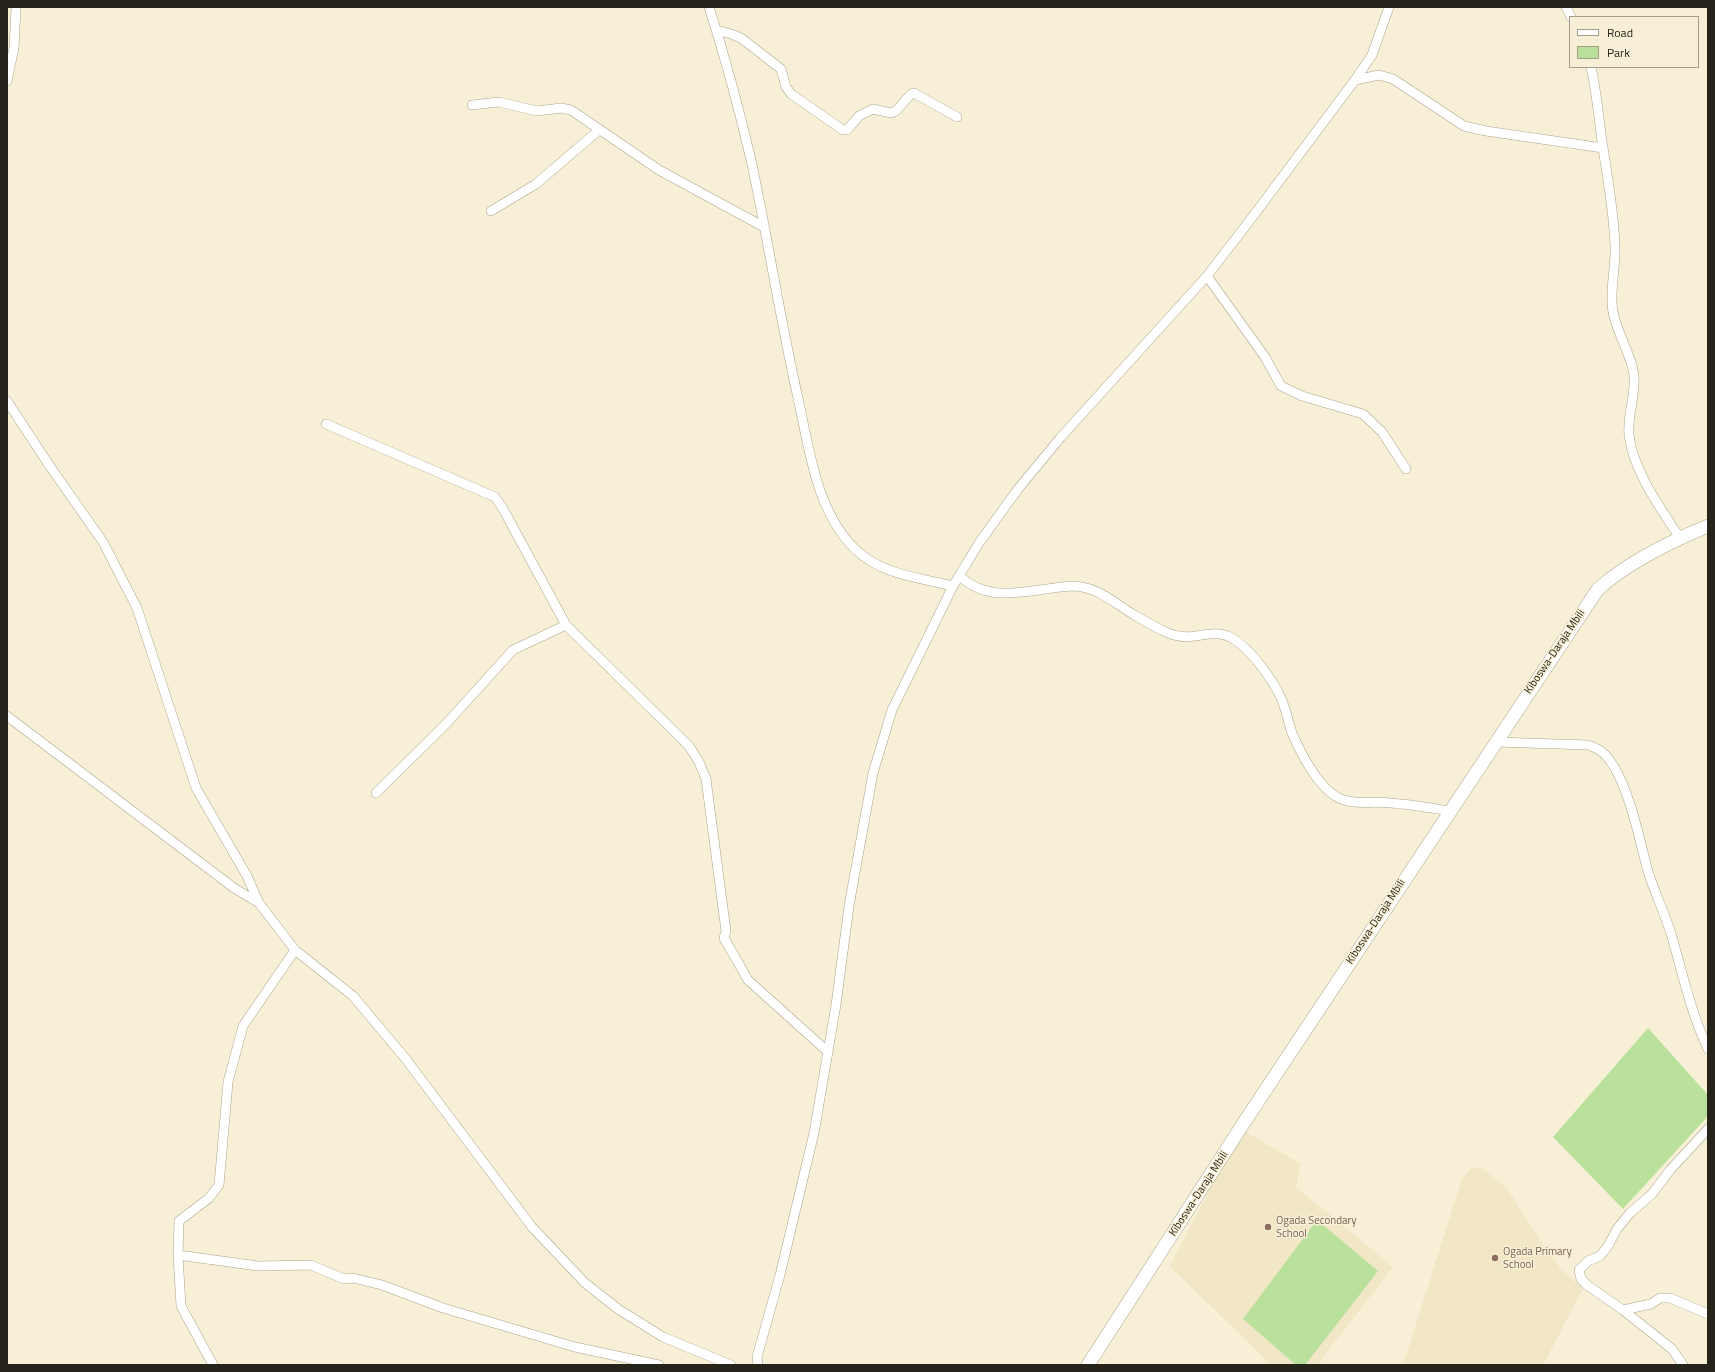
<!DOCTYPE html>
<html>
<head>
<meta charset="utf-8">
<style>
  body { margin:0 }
  #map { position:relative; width:1715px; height:1372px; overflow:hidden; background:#f8f0d6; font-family:"Titillium Web",sans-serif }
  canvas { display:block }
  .frame { position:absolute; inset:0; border:8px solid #26231a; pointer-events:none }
  .legend { position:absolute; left:1569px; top:16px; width:130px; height:52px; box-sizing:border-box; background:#f8f0d6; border:1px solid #a49e8b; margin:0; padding:5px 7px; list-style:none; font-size:12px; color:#26231a }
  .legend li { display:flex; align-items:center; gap:8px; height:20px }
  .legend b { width:20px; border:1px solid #a49e8b }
</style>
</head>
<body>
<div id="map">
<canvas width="1715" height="1372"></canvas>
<div class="frame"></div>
<ul class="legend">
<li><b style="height:5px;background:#fff"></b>Road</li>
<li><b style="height:11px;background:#b9e19c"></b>Park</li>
</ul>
</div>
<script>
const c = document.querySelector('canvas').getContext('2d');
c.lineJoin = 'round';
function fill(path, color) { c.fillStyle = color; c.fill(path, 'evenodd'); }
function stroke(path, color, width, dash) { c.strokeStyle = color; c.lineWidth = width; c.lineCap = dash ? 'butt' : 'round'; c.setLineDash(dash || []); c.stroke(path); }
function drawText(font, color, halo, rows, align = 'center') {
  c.font = font + ' "Titillium Web",sans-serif'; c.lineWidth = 3; c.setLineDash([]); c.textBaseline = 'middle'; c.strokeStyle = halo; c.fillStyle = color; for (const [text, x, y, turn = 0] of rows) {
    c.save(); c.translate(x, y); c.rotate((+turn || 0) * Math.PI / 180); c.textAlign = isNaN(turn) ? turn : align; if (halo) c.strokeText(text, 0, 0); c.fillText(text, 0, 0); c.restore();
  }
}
const built = new Path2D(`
  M1241 1129 1301 1164 1296 1187 1393 1267 1317 1365H1271L1170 1266Z
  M1472 1168H1481L1507 1188 1530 1225 1561 1269 1583 1289 1543 1365H1403L1462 1179Z`);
const green = new Path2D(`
  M1648 1028 1708 1095V1116L1623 1209 1553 1137Z
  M1317 1220 1378 1271 1305 1365H1296L1243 1319Z`);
const street = new Path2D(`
  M709 7C725 57 739 109 751 160 768 239 780 319 798 398 809 448 816 510 854 548 881 575 917 577 953 586L892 710 873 773 849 906 836 1005 814 1133 780 1275 757 1357 758 1365
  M1566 7 1571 17
  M716 30 731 34 741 38 781 69 786 87 791 94 843 130H847L859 116 873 109 891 113 896 111 911 94 914 93 957 117
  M1591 67C1597 94 1599 120 1603 148 1608 181 1614 213 1615 246 1616 268 1609 290 1613 312 1617 334 1631 353 1634 375 1636 396 1627 415 1629 435 1633 471 1661 509 1680 538
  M1355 80 1379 75 1393 79 1464 126 1486 131 1603 148
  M7 81 14 48 16 7
  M472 105 499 102 537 111 561 108 571 110 659 170 764 227
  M491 211 536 184 599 130
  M1207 276 1265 357 1281 386 1302 396 1363 414 1382 432 1406 469
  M7 401 49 465 103 542 137 608 196 788 247 876 259 903 295 950 353 996 405 1058 532 1227 585 1283 618 1309 663 1337 731 1365
  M326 424 495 497 502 507 566 625 689 746 699 762 706 779 726 931 724 938 748 980 828 1052
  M960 576C990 606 1035 588 1072 586 1098 586 1115 604 1136 616 1146 622 1157 628 1168 633 1193 644 1211 626 1232 638 1250 648 1273 680 1281 698 1286 709 1288 721 1292 733 1300 752 1319 789 1339 798 1353 805 1374 801 1390 803 1410 804 1430 808 1450 811
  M953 586 979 543 1018 489 1061 437 1207 276 1257 211 1355 80 1372 55 1389 7
  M7 716 234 888 259 903
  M1496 742 1588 745C1596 748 1602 750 1608 758 1628 783 1639 837 1647 868 1654 892 1665 913 1672 937 1683 975 1691 1013 1708 1049
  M376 793 445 725 513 650 566 625
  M1708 1129 1670 1170 1652 1194 1630 1213 1617 1229 1608 1246 1600 1256 1588 1261 1579 1270 1581 1279 1587 1285 1623 1310 1651 1304 1660 1298H1670L1708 1314
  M178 1255 258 1266 311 1265 344 1279 353 1278 382 1285 443 1308 575 1347 659 1365
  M1623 1310 1672 1349 1683 1365
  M213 1365 181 1306 178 1255 179 1221 209 1198 219 1185 228 1082 243 1026 295 950`);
const secondary = new Path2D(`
  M1088 1365 1243 1124 1598 589C1630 561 1669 542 1708 526`);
const markers = [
  [1268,1227,4,"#8d6e63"],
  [1495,1258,4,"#8d6e63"]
];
const streetNames = [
  ["Kiboswa-Daraja Mbili",1555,652,-56],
  ["Kiboswa-Daraja Mbili",1376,922,-57],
  ["Kiboswa-Daraja Mbili",1199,1194,-57]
];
const educationNames = [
  ["Ogada Secondary",1276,1221],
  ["School",1276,1234],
  ["Ogada Primary",1503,1252],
  ["School",1503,1265]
];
fill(built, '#f1e6c5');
fill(green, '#b9e19c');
stroke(street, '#aba38b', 10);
stroke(secondary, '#aba38b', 14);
stroke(street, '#fff', 9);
stroke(secondary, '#fff', 13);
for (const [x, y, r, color] of markers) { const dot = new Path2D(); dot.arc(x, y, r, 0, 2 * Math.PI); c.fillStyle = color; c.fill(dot); stroke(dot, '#f8f0d6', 1.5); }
drawText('11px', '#26231a', '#f8f0d6', streetNames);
drawText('11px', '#785e54', '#f8f0d6', educationNames, 'left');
</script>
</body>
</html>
